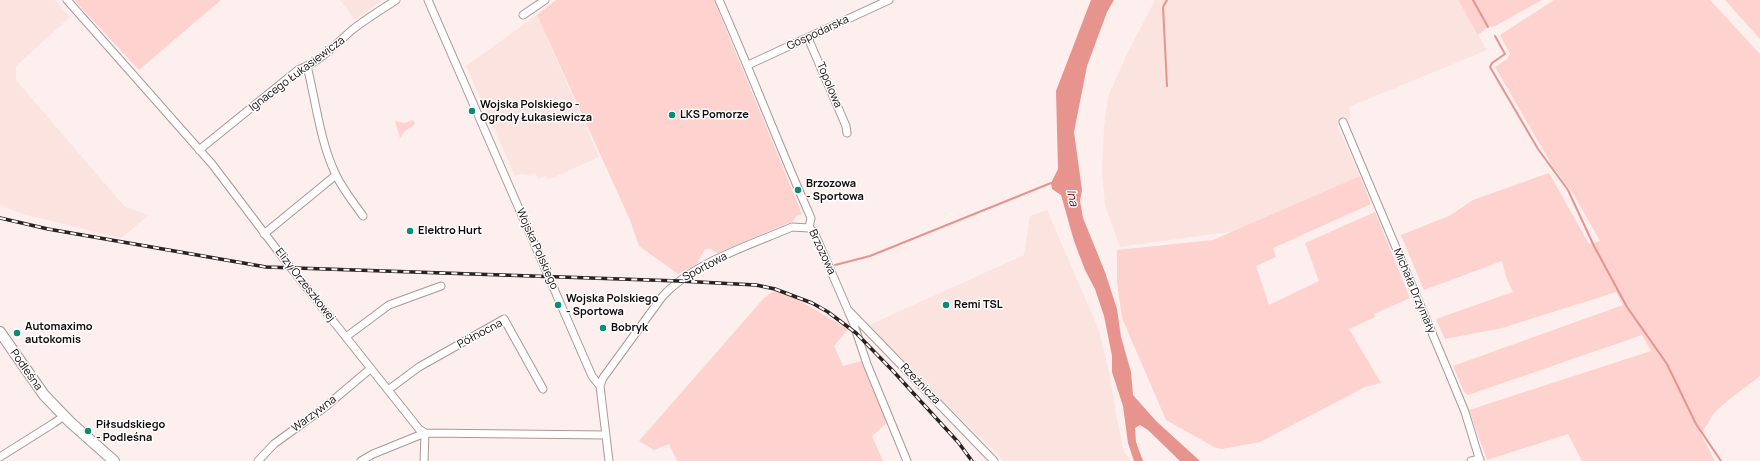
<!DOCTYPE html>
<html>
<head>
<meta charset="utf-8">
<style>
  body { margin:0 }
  canvas { display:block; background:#fcefee }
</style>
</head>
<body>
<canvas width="1760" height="461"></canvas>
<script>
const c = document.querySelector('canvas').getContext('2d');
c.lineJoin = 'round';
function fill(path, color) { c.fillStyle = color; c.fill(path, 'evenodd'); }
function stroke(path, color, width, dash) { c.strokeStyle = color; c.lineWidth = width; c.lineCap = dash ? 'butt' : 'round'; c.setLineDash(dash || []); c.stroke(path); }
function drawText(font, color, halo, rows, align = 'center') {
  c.font = font + ' Manrope,sans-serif'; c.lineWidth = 3; c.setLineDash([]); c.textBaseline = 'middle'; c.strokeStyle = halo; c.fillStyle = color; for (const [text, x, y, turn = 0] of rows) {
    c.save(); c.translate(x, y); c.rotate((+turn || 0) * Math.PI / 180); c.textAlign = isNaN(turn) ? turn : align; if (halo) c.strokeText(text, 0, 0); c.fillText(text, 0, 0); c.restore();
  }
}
const built = new Path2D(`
  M0 0H55L70 17 16 66V80L125 207 149 215 121 238 23 214 0 205Z
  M340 0H382L355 20Z
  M1155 0H1458L1487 50 1349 107 1351 118 1337 125 1360 176 1235 231 1120 247 1105 205 1102 172 1104 126 1108 97 1127 54Z
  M537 15 599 157 548 180 546 176 538 179 535 173 530 175 521 174 515 176 466 66Z
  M1047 210 1098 328 1109 371 1117 419 1124 452 1131 461H1004L867 326 1024 255 1030 216Z`);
const green = new Path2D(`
  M74 0H221L139 70Z
  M556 0H714L802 214 796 216 793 221 718 253 711 249H705L696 265 678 274 639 246 630 220 537 15Z
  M1458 0H1542L1495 26 1488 27 1478 35Z
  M1554 0H1710L1760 54V376C1746 387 1730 398 1717 410 1710 417 1707 426 1701 434L1715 461H1582L1568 434 1487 460 1469 410 1651 351 1642 335 1468 395 1464 392 1453 366 1623 305 1616 292 1502 328 1445 339 1436 319 1513 292 1506 277 1502 261 1424 290 1401 235 1449 216 1473 200 1549 173 1589 244 1600 241 1574 195 1553 167 1495 67 1507 59 1510 54 1500 35Z
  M1725 0H1760V39Z
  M413 120 415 124 405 131 400 138 395 121 405 123Z
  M1360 176 1371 204 1273 248 1276 257 1256 266 1269 305 1319 281 1305 243 1375 212 1410 298 1374 314 1375 317 1349 329 1381 383 1365 387 1260 442 1222 449 1216 448 1166 420 1122 318 1117 282V250L1213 240Z
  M778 288 848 329 834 346 843 366 861 361 889 421 872 436 883 461H677L669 444 654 450 639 441 764 298Z`);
const water = new Path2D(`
  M1091 0H1114L1107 12 1087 66 1074 132 1082 190 1080 201 1083 218 1105 272 1117 309 1121 337 1131 372 1133 395 1156 421 1200 461H1180L1148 430 1140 425 1135 428 1136 442 1143 461H1134L1128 443 1123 406 1112 372V356L1104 316 1095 289 1085 270 1074 241 1061 195 1052 189 1051 183 1058 169 1056 91Z`);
const stream = new Path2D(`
  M1473 0 1488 27
  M1495 36 1505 54 1492 63 1490 67 1538 149 1568 190 1594 246 1627 307 1667 364 1696 424 1721 461
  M1167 86 1163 7 1167 0
  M835 265 870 256 1051 183`);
const street = new Path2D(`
  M67 0 212 164 287 263 419 429 425 433 605 435
  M428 0 592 376 600 386 609 461
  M719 0C751 72 779 146 811 218L809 228
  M523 15 545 0
  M808 38 846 126 847 133
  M748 65 889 0
  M307 66C316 102 320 142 336 175 343 190 354 203 363 216
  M1343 122 1451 378 1465 412 1480 461
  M199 150 298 70C319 62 335 45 352 30 366 19 381 10 396 0
  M264 234 336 175
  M849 311 994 461
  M346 337 389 305 441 286
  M600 386 603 378 662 297C692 263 751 245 792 227L809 228 814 232 853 322 867 364 907 461
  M388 390 419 367 504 319 543 389
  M0 457 54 423 64 416
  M258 461 274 444 325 407 370 369
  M361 461 373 454 425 433
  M424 461 425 433
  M1471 461 1480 459`);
const secondary = new Path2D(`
  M0 332 44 395 70 422 114 461`);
const rail = new Path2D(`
  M0 218 48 229 266 267 679 281 756 285 775 289 812 303 828 312 856 333 893 371 958 442 972 461`);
const markers = [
  [472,111,4,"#078d74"],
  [672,115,4,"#078d74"],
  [798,190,4,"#078d74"],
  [410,231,4,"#078d74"],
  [558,305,4,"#078d74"],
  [946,305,4,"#078d74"],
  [603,328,4,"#078d74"],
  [17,333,4,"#078d74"],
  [88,431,4,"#078d74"]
];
const streetNames = [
  ["Gospodarska",818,33,-25],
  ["Ignacego Łukasiewicza",297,74,-37],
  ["Topolowa",829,85,67],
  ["Wojska Polskiego",537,249,66],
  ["Brzozowa",822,252,65],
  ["Sportowa",705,267,-28],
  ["Elizy Orzeszkowej",305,285,52],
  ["Michała Drzymały",1414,291,67],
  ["Północna",480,334,-28],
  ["Podleśna",26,370,55],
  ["Rzeźnicza",920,384,46],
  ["Warzywna",314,414,-37]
];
const poiNames = [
  ["Wojska Polskiego -",480,105],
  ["Ogrody Łukasiewicza",480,118],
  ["LKS Pomorze",680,115],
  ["Brzozowa",806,184],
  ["- Sportowa",806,197],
  ["Elektro Hurt",418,231],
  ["Wojska Polskiego",566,299],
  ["- Sportowa",566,312],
  ["Remi TSL",954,305],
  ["Automaximo",25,327],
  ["autokomis",25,340],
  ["Bobryk",611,328],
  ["Piłsudskiego",96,425],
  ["- Podleśna",96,438]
];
const waterNames = [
  ["Ina",1072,198,78]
];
fill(built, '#fbe3e0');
fill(green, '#fed2ce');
fill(water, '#e7948f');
stroke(stream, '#e7948f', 2);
stroke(street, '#ac9896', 9);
stroke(secondary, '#ac9896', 12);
stroke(street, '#fff', 7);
stroke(secondary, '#fff', 10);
stroke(rail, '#292221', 3.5);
stroke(rail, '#fff', 2, [6]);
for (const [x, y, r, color] of markers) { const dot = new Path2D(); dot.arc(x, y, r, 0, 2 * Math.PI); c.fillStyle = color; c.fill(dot); stroke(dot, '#fff', 1.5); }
drawText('11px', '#110a09', '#fff', streetNames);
drawText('bold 11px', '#110a09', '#fff', poiNames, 'left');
drawText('italic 12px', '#69020f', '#fff', waterNames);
</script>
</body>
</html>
